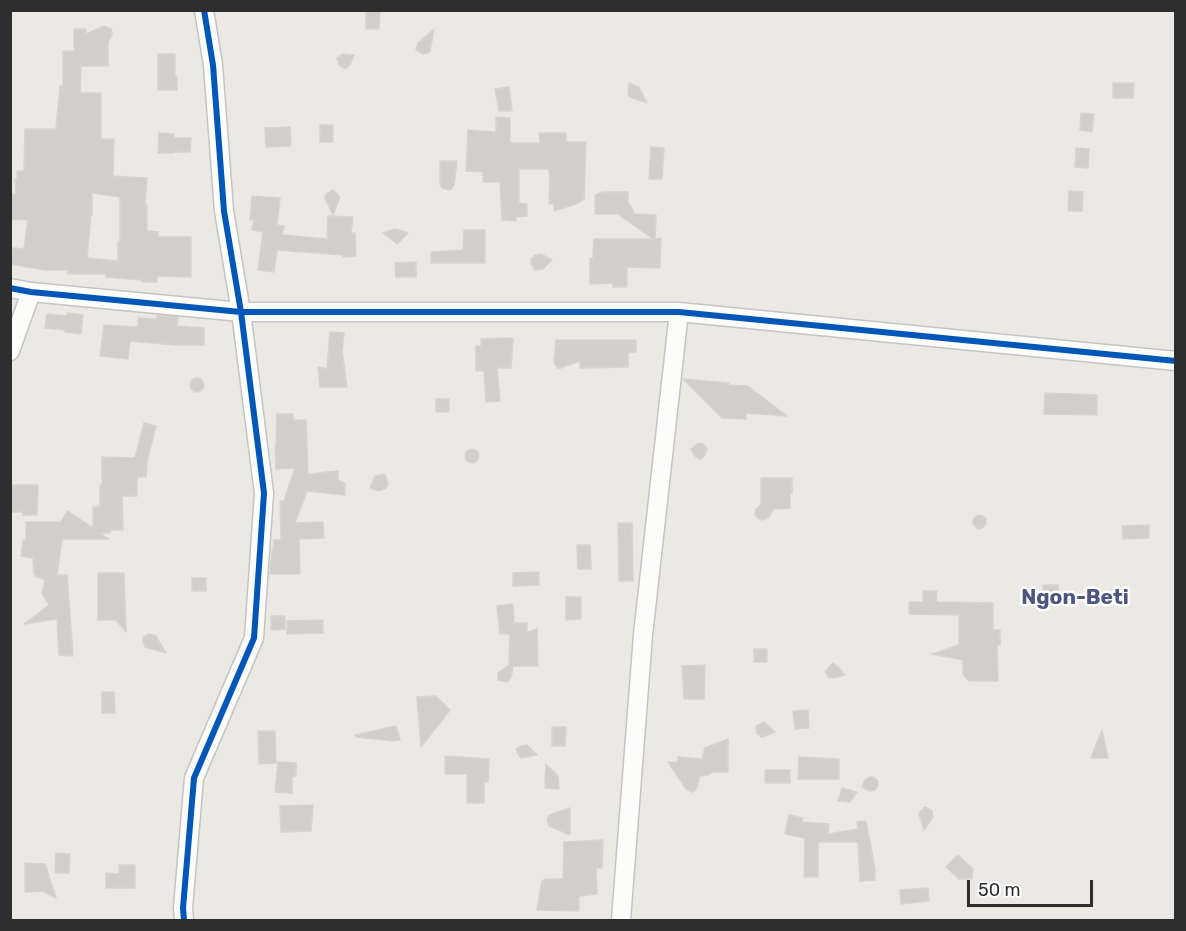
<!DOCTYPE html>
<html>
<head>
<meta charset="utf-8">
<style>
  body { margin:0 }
  #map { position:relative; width:1186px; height:931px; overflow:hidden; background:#ece8e4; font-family:Rubik,sans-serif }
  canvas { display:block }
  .frame { position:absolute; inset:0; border:12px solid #2e2e2e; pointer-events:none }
  .scale { position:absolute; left:967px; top:880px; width:126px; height:27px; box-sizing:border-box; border:3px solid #2e2e2e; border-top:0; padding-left:8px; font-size:18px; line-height:21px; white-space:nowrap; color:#2e2e2e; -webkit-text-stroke:4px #fff; paint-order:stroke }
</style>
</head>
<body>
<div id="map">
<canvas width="1186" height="931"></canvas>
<div class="frame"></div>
<div class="scale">50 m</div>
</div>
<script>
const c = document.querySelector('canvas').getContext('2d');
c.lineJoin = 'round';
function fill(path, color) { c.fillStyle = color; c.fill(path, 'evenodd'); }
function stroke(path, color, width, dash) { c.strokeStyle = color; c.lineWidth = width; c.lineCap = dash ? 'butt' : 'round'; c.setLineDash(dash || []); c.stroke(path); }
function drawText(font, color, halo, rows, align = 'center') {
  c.font = font + ' Rubik,sans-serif'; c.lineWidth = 5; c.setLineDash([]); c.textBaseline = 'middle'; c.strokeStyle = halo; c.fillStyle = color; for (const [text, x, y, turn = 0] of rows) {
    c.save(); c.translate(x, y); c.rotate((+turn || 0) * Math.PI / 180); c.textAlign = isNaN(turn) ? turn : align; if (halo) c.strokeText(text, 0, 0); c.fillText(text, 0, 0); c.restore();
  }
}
const building = new Path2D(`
  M366 10H380L379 29H366Z
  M104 26 111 29 112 33V36L108 42V66H81L80 93H101V139H114L113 176 147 178 145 205H147V231L158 232V237H191V277L157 276V282H142V280L106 277V274H68V270H45L10 264 13 248 24 249 28 220 10 219V194H16L15 179H17V171H24L25 129H56L60 86H63V51H74V29H86V34ZM92 193 120 197V242H118V261L87 258 91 215H92Z
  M434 29 430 51 427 53 423 54 416 50 418 43Z
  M158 54H175V77H177V90H158Z
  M343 54 354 55 350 65 345 69 339 65 337 58Z
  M629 83 639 87 647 103 630 97 628 95Z
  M1113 83H1134L1133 98H1113Z
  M509 87 512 111H499L495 89Z
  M1081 113 1094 114 1092 132 1080 130Z
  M496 117 510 118V143H540L539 133H566V142H586L584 199 576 204 554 211V204H549L550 173H549V169H519V203L527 204V216L516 217V221L502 220 500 182H483V172L466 171 468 130 496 132Z
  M320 125H333V142H320Z
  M290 127 291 146 266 147 265 128Z
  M159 133 174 134V138H191L190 152H174V153H158Z
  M651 147 664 148 662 179H649Z
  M1076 148 1089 149 1088 168 1075 167Z
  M440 161H457L454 185 450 190 442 188 440 184Z
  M333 190 340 197 333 215 325 198 326 194Z
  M1069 191 1083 192 1082 211H1068Z
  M603 192H628V202L635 214 656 215 655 239 661 238 660 268 627 267V287H613V283L590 284V258H593L594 239H653L618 214H595V195Z
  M252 196 280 198 277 225 284 226 282 235 327 239 328 216 353 217 351 233H355L356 256 343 257V255L277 250 274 272 258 270 263 232 252 230 254 220H250Z
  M395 229 408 233 397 244 383 233Z
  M464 230H485V263H431V252L463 250Z
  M541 254 552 260 543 269 535 270 531 264V259L535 255Z
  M416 262V277H396L395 263Z
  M67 313 83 315 81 334 65 332V330L45 328 47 314 67 316Z
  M157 315 178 317 177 326 204 328V345H176L130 341 128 359 100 356 104 325 138 327V318L157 319Z
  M330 332 344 333 342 351 347 387H320L318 367 327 369Z
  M513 338 511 368H497L500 401 486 402 484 371H476V346H481V339Z
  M556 340H636V352H628V367L580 368V361L561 368H557L554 362Z
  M190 385a7 7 0 1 1 14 0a7 7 0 1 1-14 0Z
  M683 379 729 383V385L748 386 787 416 746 413V419L722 418Z
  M1045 393 1097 395V415L1044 414Z
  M436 399H449V412H436Z
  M277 414H293V420H306L308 474 338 471V480L345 483V495L307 491 295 523 323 522 324 538 300 539 299 541 300 574H270L271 561 274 540H281L280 501H284L295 468 276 469 275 447H276Z
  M144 423 156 426 147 462 146 477H137V496H122L123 530H110V533H100L109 539H62L57 575H67L73 656 59 655 57 619 24 624 49 605 42 593 45 580 36 576 34 573 33 558 21 556 23 541H26V522H61L67 511 93 528V507H100V485H102V457L135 458Z
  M702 443 707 449 705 455 700 460 694 455 691 449 697 444Z
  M465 456a7 7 0 1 1 14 0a7 7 0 1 1-14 0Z
  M385 474 388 484 386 488 379 491 370 488 375 476Z
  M761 478H792V493L790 494V508L774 509 768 518 762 520 758 518 755 514 756 509 761 505Z
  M10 485H38L37 515H23V512H10Z
  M978 515 983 516 986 519V523L984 527 978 529 973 524V520L975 517Z
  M618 523H632L633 581H619Z
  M1149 525V538L1123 539 1122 526Z
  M577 545H590L591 569H578Z
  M539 572V585L513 586V573Z
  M98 573H124L126 632 116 620H98Z
  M192 578H206V591H192Z
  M1043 585H1058V605L1044 606Z
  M923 591H937L936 602 993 603V630H1000V645H997L998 681H969L963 674V660L932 654 959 645V615L909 614V602H923Z
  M566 597H581V619L566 620Z
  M513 604 514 623H527V632L537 629 538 666H513L511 678 507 682 498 680V673L509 665 510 634H500L497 606Z
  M271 616H285V629L271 630Z
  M323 620V633L287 634V621Z
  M149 634 156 636 166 653 145 647 143 641 144 637Z
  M754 649H767V662H754Z
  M833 663 838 667 845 675 834 678 828 677 825 671Z
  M705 665 704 699H684L682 666Z
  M102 692H114L115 713H102Z
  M436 696 450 710 421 747 417 697Z
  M808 710 809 728 795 729 793 711Z
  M764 722 775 732 762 737 757 734 756 726Z
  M396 726 400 740 392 741 356 737 355 735Z
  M552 727H566L565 746H552Z
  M1102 730 1108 758H1091Z
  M258 731H275L276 763 259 764Z
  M728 739V772H713L709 775 700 776 696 790 692 792 686 789 668 762H678V757L702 759 705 748Z
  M527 745 537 755 521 758 518 754 516 749 521 746Z
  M445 756 489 759 488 782H484V803H467V774H445Z
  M799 757 839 759V779H798Z
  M278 762 296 763V776H292V793L275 792Z
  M546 764 558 776 559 789 545 788Z
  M765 770H790V783H765Z
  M869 777H873L878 781V786L875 790 870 791 862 787 865 780Z
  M842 788 857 792 850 802 838 801Z
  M313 805 311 831 281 832 280 806Z
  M925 807 932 811 933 817 924 830 919 814 921 810Z
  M570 808V835L549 826 547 820 549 815Z
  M789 815 803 818 802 822 829 824 828 834 858 829 857 822 866 821 875 869V880L860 881 858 842H818V877H804L805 838 785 834Z
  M603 840 602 868H596L597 894 579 896V911L537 910 542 881 546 879H563L564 842Z
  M56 853 70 854 69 873H55Z
  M958 855 973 869 972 879H959L946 867Z
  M25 863 45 864 56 898 43 891 25 892Z
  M119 865H135V888H106V873L119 874Z
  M928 888 929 901 901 904 900 890Z`);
const minor = new Path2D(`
  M10 288 31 292 241 312H679L1176 361
  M10 351 31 292
  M184 920 183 908 194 778 254 638 264 493 241 312 224 211 213 65 204 10
  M621 920 643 635 679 312`);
const cycleway = new Path2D(`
  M10 288 31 292 241 312H679L1176 361
  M184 920 183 908 194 778 254 638 264 493 241 312 224 211 213 65 204 10`);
const quarterNames = [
  ["Ngon-Beti",1075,598]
];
fill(building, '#d1cecb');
stroke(building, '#d7d4d0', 1.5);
stroke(minor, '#c5c4c5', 21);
stroke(minor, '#fcfcfb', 18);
stroke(cycleway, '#0057b8', 6);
drawText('bold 21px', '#4d5680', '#fff', quarterNames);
</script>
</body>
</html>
